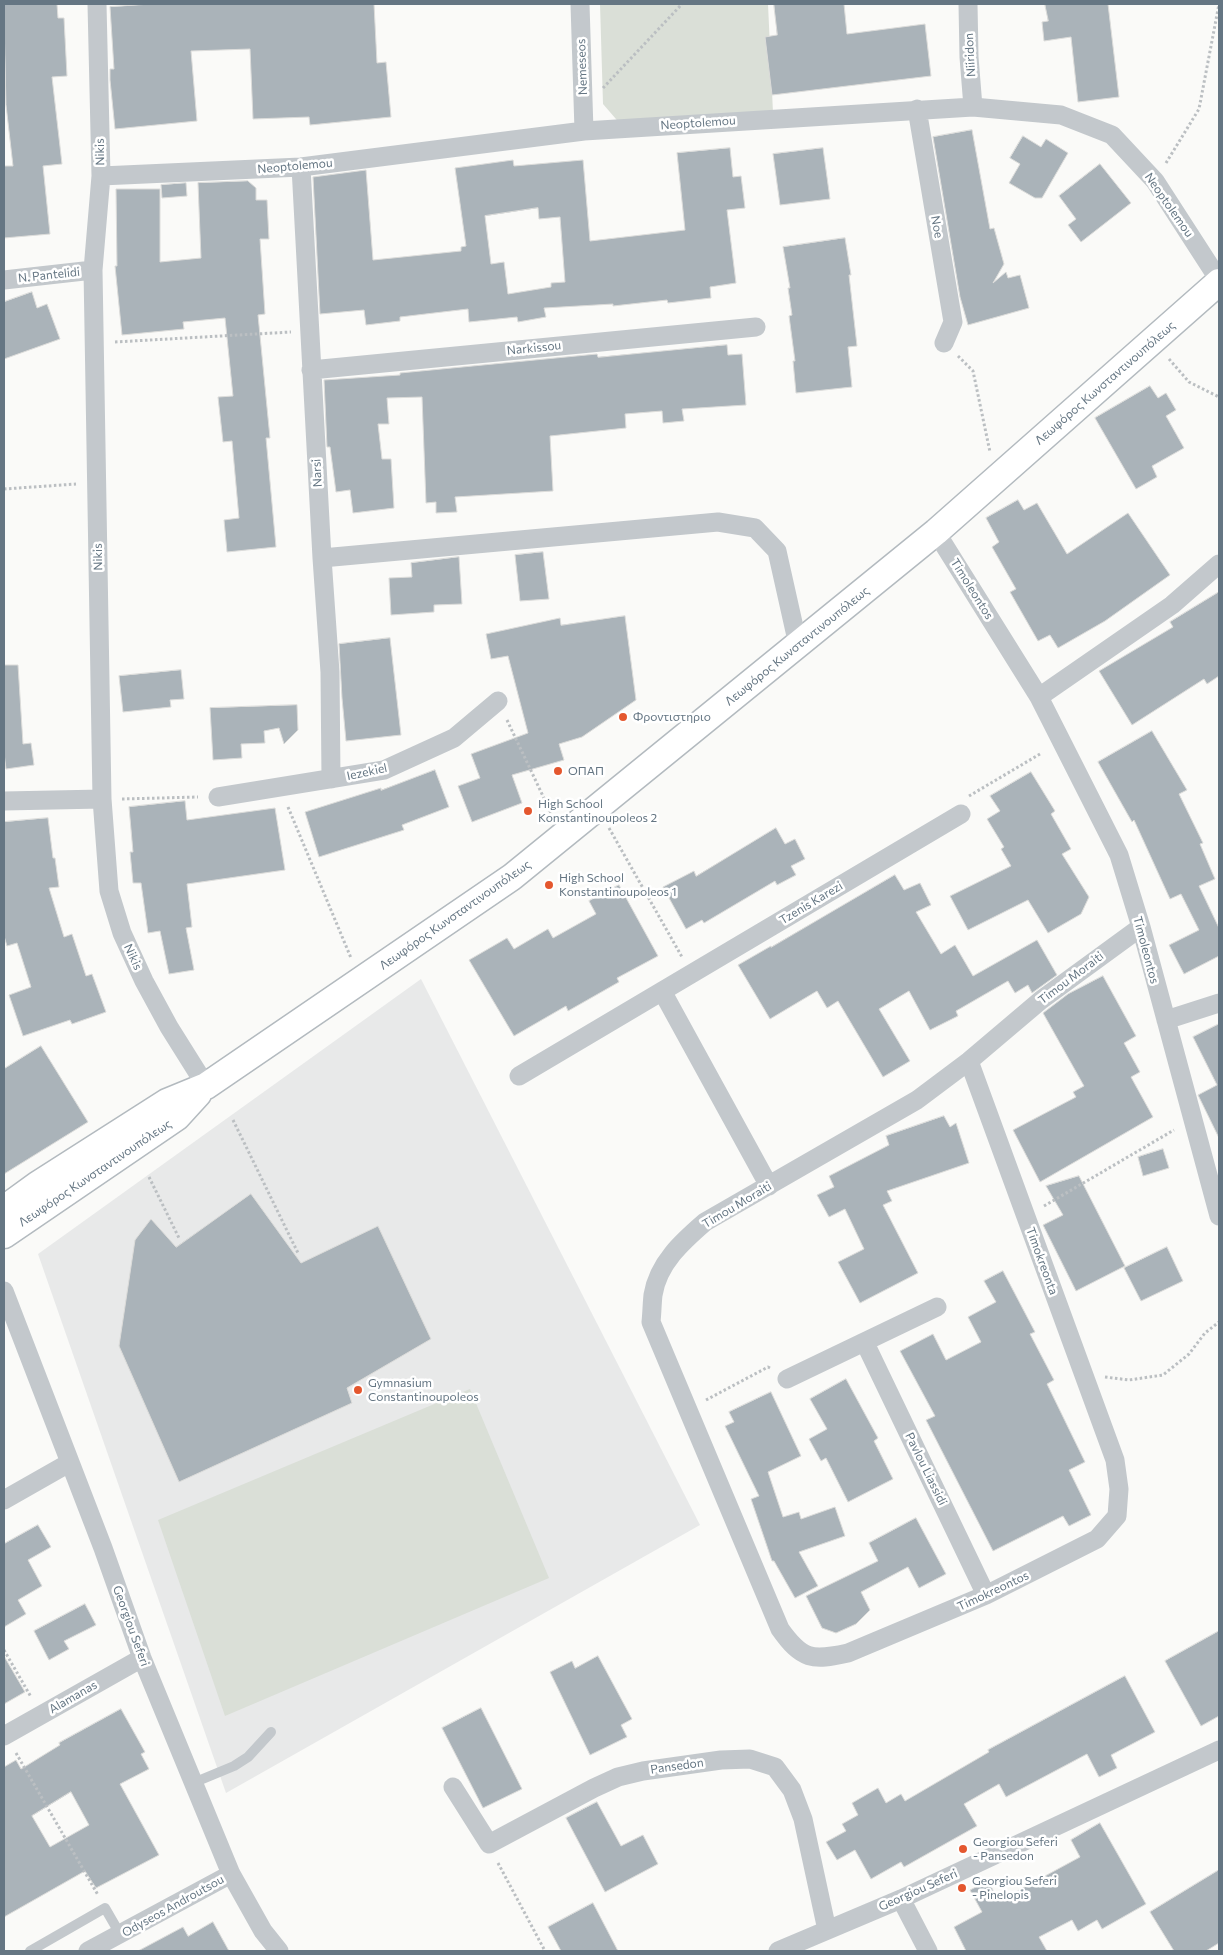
<!DOCTYPE html>
<html>
<head>
<meta charset="utf-8">
<style>
  body { margin:0 }
  #map { position:relative; width:1223px; height:1955px; overflow:hidden; background:#fafaf8; font-family:Commissioner,sans-serif }
  canvas { display:block }
  .frame { position:absolute; inset:0; border:5px solid #657683; pointer-events:none }
</style>
</head>
<body>
<div id="map">
<canvas width="1223" height="1955"></canvas>
<div class="frame"></div>
</div>
<script>
const c = document.querySelector('canvas').getContext('2d');
c.lineJoin = 'round';
function fill(path, color) { c.fillStyle = color; c.fill(path, 'evenodd'); }
function stroke(path, color, width, dash) { c.strokeStyle = color; c.lineWidth = width; c.lineCap = dash ? 'butt' : 'round'; c.setLineDash(dash || []); c.stroke(path); }
function drawText(font, color, halo, rows, align = 'center') {
  c.font = font + ' Commissioner,sans-serif'; c.lineWidth = 5; c.setLineDash([]); c.textBaseline = 'middle'; c.strokeStyle = halo; c.fillStyle = color; for (const [text, x, y, turn = 0] of rows) {
    c.save(); c.translate(x, y); c.rotate((+turn || 0) * Math.PI / 180); c.textAlign = isNaN(turn) ? turn : align; if (halo) c.strokeText(text, 0, 0); c.fillText(text, 0, 0); c.restore();
  }
}
const built = new Path2D(`
  M421 979 700 1525 226 1793 38 1254Z`);
const green = new Path2D(`
  M600 4H768L773 113 622 126 603 104Z
  M470 1389 549 1578 225 1716 158 1520Z`);
const building = new Path2D(`
  M4 4H57L58 18H64L67 76 52 77 62 164 43 166 50 234 4 238V166H13L6 105Z
  M152 4H374L377 63 386 62 391 117 310 125 309 117 253 119 250 49 191 51 197 121 115 129 110 80V69H114L110 7Z
  M774 4H844L847 34 925 24 931 76 772 95 765 37 777 35Z
  M1045 4H1108L1119 97 1078 102 1071 37 1044 41 1042 22 1048 21Z
  M972 130 990 229 994 228 1004 264 993 283 1006 272 1008 278 1020 275 1029 308 968 325 960 297 933 137Z
  M1023 136 1041 147 1046 139 1068 153 1042 198H1035L1009 183 1020 164 1010 158Z
  M730 148 733 177 741 176 745 208 727 210 736 283 710 287 711 298 668 303 667 300 613 306V304L544 308 546 317 518 322 517 317 469 322 468 309 400 317V321L366 325 364 310 320 314 313 177 366 170 373 260 461 251V247L466 246 455 168 513 160 514 166 583 160 590 241 685 230 677 153ZM538 208 539 219 560 217 565 282 551 283V287L508 294 504 262 491 264 485 216Z
  M823 148 830 199 780 205 773 154Z
  M1100 164 1131 203 1081 242 1068 225 1076 219 1059 196Z
  M248 181 256 188V200H267L269 239H260L265 314 258 315 270 438H266L276 547 227 552 224 520 239 518 232 441 223 442 218 397 233 396 225 318 183 322 184 329 122 335 115 266H117L116 189H160V262L201 258 198 183Z
  M186 183 187 196 162 198 161 185Z
  M845 238 851 275H849L857 346 848 347 852 387 796 393 793 361H795L789 316 792 315 788 288H790L783 247Z
  M32 292 37 308 47 304 60 339 4 359V302Z
  M727 345 728 355 742 354 746 405 682 409 684 421 663 423 662 411 625 414 626 428 550 436 553 491 455 497 457 512 436 513V502L426 503 422 397 387 398 389 424H378L382 459H391L394 508 353 513 350 490 336 492 330 447H327L324 380 400 375V373L597 354 598 357Z
  M1150 386 1158 398 1166 393 1176 410 1166 416 1184 448 1152 466 1157 477 1136 489 1095 418Z
  M1018 500 1024 510 1037 503 1067 554 1128 513 1170 575 1105 621 1058 648 1050 635 1038 641 1010 592 1016 589 992 547 999 542 986 518Z
  M543 552 549 599 520 601 515 555Z
  M459 557 462 604 434 605V612L391 615 389 578 412 577 411 563Z
  M1219 592V676L1207 684 1204 679 1132 725 1099 671 1173 627 1170 622Z
  M625 616 636 700 582 737 559 744 564 760 512 775 522 803 472 822 458 786 480 778 471 754 528 733 508 656 491 659 486 634 560 618 561 625Z
  M390 638 401 735 346 741 342 698 339 644Z
  M4 665H18L23 744 31 743 34 765 6 769 4 753Z
  M181 670 184 699 170 700 171 707 123 712 119 676Z
  M297 705 298 730 284 744 279 728 264 731 265 743 241 744 242 758 213 760 210 708Z
  M1152 731 1187 790 1179 794 1203 843 1200 844 1215 879 1199 886 1219 928V956L1184 974 1169 945 1199 930 1181 894 1170 899 1134 820 1132 822 1098 762Z
  M435 770 449 807 402 825 404 830 319 857 305 812 381 788V790Z
  M1031 772 1055 811 1051 814 1071 849 1062 854 1089 897 1081 914 1048 933 1028 900 968 930 950 896 1011 866 1001 849 1004 847 987 819 1000 811 990 796Z
  M185 801 187 820 275 808 285 870 187 884 192 927 186 928 194 970 169 974 160 931 148 933 141 883H133L130 852H133L129 807Z
  M48 818 53 858H55L59 887 49 888 64 937 72 934 86 976 92 974 106 1012 72 1024 70 1020 23 1036 9 995 31 987 17 943 7 946 4 936V822Z
  M776 828 785 844 795 839 805 859 791 866 796 875 777 885 775 881 704 923 702 920 686 929 663 887 694 871 696 876Z
  M895 875 904 890 920 883 931 905 916 912 941 954 955 945 973 976 1037 940 1057 975 1032 993 1028 985 1015 993 1008 981 956 1011 958 1016 930 1030 909 991 879 1009 910 1061 883 1077 838 1001 827 1008 817 991 770 1019 738 965 771 946V947Z
  M619 885 658 956 617 978 619 982 568 1011 566 1006 514 1036 469 960 507 938 514 949 548 929 553 938 596 914 589 901Z
  M1103 976 1136 1036 1124 1043 1140 1072 1131 1077 1153 1117 1040 1182 1013 1130 1076 1097 1073 1092 1084 1086 1043 1013 1068 994Z
  M1219 1024V1138L1198 1095 1217 1085 1193 1037Z
  M41 1046 88 1122 4 1174V1069Z
  M944 1116 950 1127 956 1123 969 1163 887 1191 892 1201 883 1205 918 1273 860 1303 838 1262 864 1249 845 1209 829 1217 817 1195 834 1187 829 1176 889 1145 886 1136Z
  M1163 1149 1169 1168 1143 1176 1138 1157Z
  M1079 1176 1125 1266 1076 1291 1043 1225 1063 1215 1046 1186Z
  M251 1194 301 1263 378 1226 431 1339 347 1388 352 1403 179 1482 119 1346 135 1240 151 1219 176 1247Z
  M1167 1247 1183 1281 1141 1301 1124 1268Z
  M1003 1271 1035 1332 1030 1334 1054 1380 1047 1384 1085 1462 1069 1470 1091 1515 1069 1526 1063 1516 993 1551 926 1420 935 1416 900 1351 933 1334 946 1360 981 1342 968 1317 996 1302 984 1281Z
  M846 1379 878 1438 874 1441 893 1479 848 1502 826 1458 821 1461 809 1439 827 1429 810 1399Z
  M771 1392 801 1456 768 1472 783 1517 799 1512 801 1519 835 1507 845 1536 799 1552 818 1586 795 1598 774 1561H772L751 1499 759 1496 725 1426 734 1422 729 1412Z
  M916 1518 946 1574 919 1588 908 1567 861 1592 870 1610 856 1624 836 1633 822 1628 806 1596 878 1561 869 1543Z
  M38 1525 51 1547 28 1560 42 1586 18 1600 26 1614 4 1627V1544Z
  M85 1604 96 1625 64 1641 69 1649 49 1660 34 1631Z
  M1219 1631V1716L1201 1726 1165 1661Z
  M4 1656 25 1692 4 1704Z
  M598 1656 632 1719 621 1725 627 1737 590 1755 550 1672 572 1661 575 1668Z
  M1125 1676 1155 1732 1111 1755 1117 1768 1099 1777 1087 1754 1006 1797 999 1784 964 1804 977 1826 904 1867 901 1862 871 1879 855 1850 837 1860 826 1842 846 1831 842 1824 858 1815 852 1803 878 1788 886 1803 901 1794 905 1801 989 1752 988 1750Z
  M481 1708 522 1789 483 1808 442 1728Z
  M121 1709 145 1752 141 1754 149 1769 120 1784 159 1855 96 1888 85 1871 4 1917V1767L16 1760 21 1769 60 1745 59 1743ZM71 1792 89 1825 50 1847 32 1816Z
  M597 1802 621 1846 643 1835 658 1864 605 1892 566 1818Z
  M1100 1823 1146 1904 1102 1929 1097 1920 1078 1931 1072 1920 1039 1937 1047 1951H966L954 1927 982 1912 970 1890 988 1881 999 1901 1080 1857 1071 1840Z
  M1219 1870V1943L1206 1951H1174L1150 1912Z
  M593 1903 618 1951H561L548 1927Z
  M213 1922 229 1951H138L183 1927 188 1936Z`);
const path = new Path2D(`
  M603 88 682 4
  M1166 163 1199 109 1219 4
  M115 342 291 332
  M958 356 973 371 990 452
  M1169 359 1189 382 1219 397
  M4 489 76 484
  M507 720 551 813
  M969 796 1040 754
  M122 799 198 797
  M288 807 351 958
  M609 828 682 957
  M233 1120 298 1253
  M149 1177 179 1238
  M1044 1206 1174 1130
  M1105 1377 1129 1380 1163 1375 1189 1354 1205 1333 1219 1322
  M706 1400 768 1367 770 1368
  M4 1650 31 1697
  M16 1753 98 1895
  M498 1863 545 1951`);
const lane = new Path2D(`
  M193 1783 234 1766 248 1757 271 1732
  M30 1951 105 1908 120 1934`);
const street = new Path2D(`
  M97 4 101 176 93 270 102 799 109 891 122 933 144 981 169 1027 206 1086
  M580 4 584 131
  M968 4 969 57 973 107
  M917 109 953 322 944 343
  M301 167 322 558 330 672 331 779
  M101 176 301 167 584 131 973 107 1061 115 1112 135 1155 181 1219 280
  M4 280 93 270
  M311 370 756 327
  M936 532 1039 697 1119 855 1141 927 1219 1216
  M322 558 718 522 755 528 777 551 798 645
  M1039 697 1172 605 1219 564
  M218 797 384 770 454 738 498 701
  M4 801 102 799
  M662 991 769 1186
  M1166 1020 1219 1003
  M969 1061 1115 1460 1119 1489 1117 1516 1097 1539 986 1595 848 1653C812 1661 802 1660 780 1629L651 1322C652 1313 652 1304 653 1295 658 1263 683 1241 705 1222L917 1100 969 1061 1041 1000 1141 927
  M519 1076 961 814
  M4 1291 103 1548 142 1658 231 1874 263 1931 279 1951
  M865 1343 986 1595
  M787 1379 937 1307
  M4 1500 69 1463
  M4 1736 142 1658
  M453 1787 489 1844 594 1788 618 1777 643 1771 721 1760 750 1759 775 1767 792 1790 803 1819 827 1930
  M901 1899 928 1951
  M88 1951 231 1874
  M778 1951 901 1899 1219 1750`);
const secondary = new Path2D(`
  M4 1209 37 1185 167 1102 206 1086 512 877 936 532 1219 282
  M4 1235 177 1117 198 1094`);
const markers = [
  [623,717,5,"#e4572e"],
  [558,771,5,"#e4572e"],
  [528,811,5,"#e4572e"],
  [549,885,5,"#e4572e"],
  [358,1390,5,"#e4572e"],
  [963,1849,5,"#e4572e"],
  [962,1888,5,"#e4572e"]
];
const streetNames = [
  ["Niiridon",970,55,-93],
  ["Nemeseos",582,67,-92],
  ["Neoptolemou",698,123,-4],
  ["Nikis",100,152,-91],
  ["Neoptolemou",295,166,-5],
  ["Neoptolemou",1169,205,55],
  ["Noe",937,227,80],
  ["N. Pantelidi",49,275,-6],
  ["Narkissou",534,348,-6],
  ["Λεωφόρος Κωνσταντινουπόλεως",1105,383,-41],
  ["Narsi",317,473,-93],
  ["Nikis",98,557,-91],
  ["Timoleontos",972,589,58],
  ["Λεωφόρος Κωνσταντινουπόλεως",797,646,-39],
  ["Iezekiel",367,772,-12],
  ["Tzenis Karezi",811,903,-31],
  ["Λεωφόρος Κωνσταντινουπόλεως",455,915,-35],
  ["Timoleontos",1146,950,75],
  ["Nikis",133,957,66],
  ["Timou Moraiti",1071,978,-37],
  ["Λεωφόρος Κωνσταντινουπόλεως",95,1173,-34],
  ["Timou Moraiti",737,1205,-31],
  ["Timokreonta",1042,1261,70],
  ["Pavlou Liassidi",926,1469,64],
  ["Timokreontos",993,1591,-25],
  ["Georgiou Seferi",131,1626,70],
  ["Alamanas",73,1697,-30],
  ["Pansedon",677,1766,-8],
  ["Georgiou Seferi",918,1890,-24],
  ["Odyseos Androutsou",173,1906,-29]
];
const poiNames = [
  ["Φροντιστηριο",633,717],
  ["ΟΠΑΠ",568,771],
  ["High School",538,804],
  ["Konstantinoupoleos 2",538,818],
  ["High School",559,878],
  ["Konstantinoupoleos 1",559,892],
  ["Gymnasium",368,1383],
  ["Constantinoupoleos",368,1397],
  ["Georgiou Seferi",973,1842],
  ["- Pansedon",973,1856],
  ["Georgiou Seferi",972,1881],
  ["- Pinelopis",972,1895]
];
fill(built, '#e8e9e9');
fill(green, '#dadfd7');
fill(building, '#aab3b9');
stroke(building, '#dcdcda', 1);
stroke(secondary, '#b3babf', 29);
stroke(path, '#bbbfc2', 3, [2.5, 2.5]);
stroke(lane, '#c3c8cc', 10);
stroke(street, '#c3c8cc', 19);
stroke(secondary, '#fff', 26);
for (const [x, y, r, color] of markers) { const dot = new Path2D(); dot.arc(x, y, r, 0, 2 * Math.PI); c.fillStyle = color; c.fill(dot); stroke(dot, '#fff', 2); }
drawText('12px', '#657683', '#fff', streetNames);
drawText('12px', '#657683', '#fff', poiNames, 'left');
</script>
</body>
</html>
